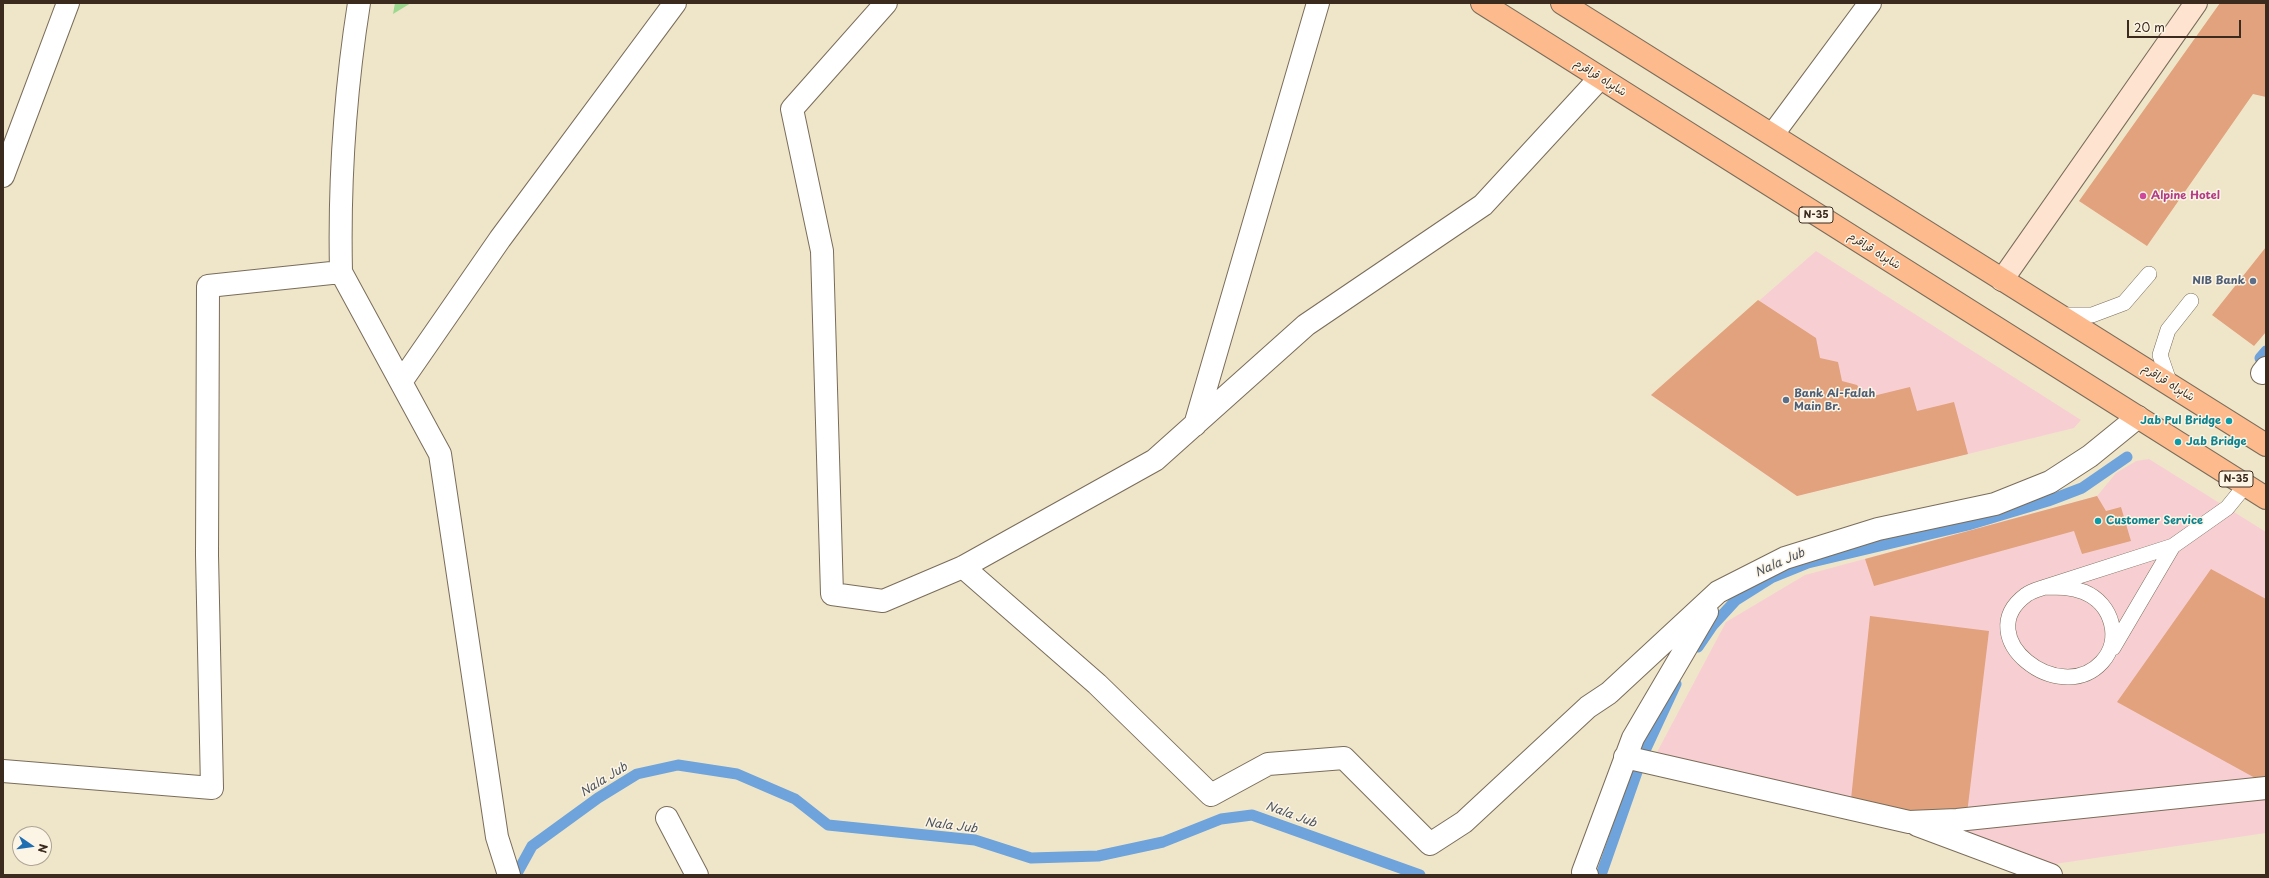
<!DOCTYPE html>
<html>
<head>
<meta charset="utf-8">
<style>
  body { margin:0 }
  #map { position:relative; width:2269px; height:878px; overflow:hidden; background:#efe6c9; font-family:"Playpen Sans",sans-serif }
  canvas { display:block }
  .frame { position:absolute; inset:0; border:4px solid #3b2a1e; pointer-events:none }
  .north { position:absolute; left:12px; top:826px; width:40px; height:40px; box-sizing:border-box; background:#fcf5e5; border:1px solid #afa495; border-radius:50%; rotate:103deg; font-size:11px; font-weight:700; line-height:16px; text-align:center; color:#3b2a1e }
  .north::after { content:''; display:block; margin:auto; width:14px; height:18px; background:#1f6fb2; clip-path:polygon(50% 0,100% 100%,50% 72%,0 100%) }
  .scale { position:absolute; left:2127px; top:20px; width:114px; height:18px; box-sizing:border-box; border:2px solid #3b2a1e; border-top:0; padding-left:5px; font-size:12px; line-height:14px; white-space:nowrap; color:#3b2a1e; -webkit-text-stroke:3px #fcf5e5; paint-order:stroke }
</style>
</head>
<body>
<div id="map">
<canvas width="2269" height="878"></canvas>
<div class="frame"></div>
<div class="north">N</div>
<div class="scale">20 m</div>
</div>
<script>
const c = document.querySelector('canvas').getContext('2d');
c.lineJoin = 'round';
function fill(path, color) { c.fillStyle = color; c.fill(path, 'evenodd'); }
function stroke(path, color, width, dash) { c.strokeStyle = color; c.lineWidth = width; c.lineCap = dash ? 'butt' : 'round'; c.setLineDash(dash || []); c.stroke(path); }
function drawText(font, color, halo, rows, align = 'center') {
  c.font = font + ' "Playpen Sans","Playpen Sans Arabic",sans-serif'; c.lineWidth = 3; c.setLineDash([]); c.textBaseline = 'middle'; c.strokeStyle = halo; c.fillStyle = color; for (const [text, x, y, turn = 0] of rows) {
    c.save(); c.translate(x, y); c.rotate((+turn || 0) * Math.PI / 180); c.textAlign = isNaN(turn) ? turn : align; if (halo) c.strokeText(text, 0, 0); c.fillText(text, 0, 0); c.restore();
  }
}
const built = new Path2D(`
  M1816 251 2081 420 2074 428 1797 496 1651 395Z
  M2149 459 2266 532V833L2041 866 1647 771 1726 622 1805 575 2097 496 2116 473 2136 461Z`);
const green = new Path2D(`
  M395 3H411L393 14Z`);
const stream = new Path2D(`
  M2260 358 2266 351
  M1698 647 1713 625 1736 600 1771 578 1808 563 1968 525 2048 501 2082 488 2127 457
  M516 875 532 846 598 798 637 774 678 765 737 774 795 799 828 825 975 840 1031 858 1098 856 1163 842 1221 819 1252 815 1420 875
  M1601 875 1643 755 1676 684`);
const building = new Path2D(`
  M2220 3H2266V97L2253 94 2147 246 2079 201Z
  M2266 247V332L2254 346 2212 315Z
  M1758 300 1816 338 1820 358 1838 362 1842 381 1857 385 1865 398 1910 387 1917 411 1954 402 1968 454 1797 496 1651 395Z
  M2097 496 2106 511 2121 507 2131 541 2082 554 2074 531 1874 586 1865 559Z
  M2211 569 2266 599V784L2117 702Z
  M1870 616 1989 631 1966 822 1850 809Z`);
const lane = new Path2D(`
  M2060 315H2092L2124 303 2149 274
  M2170 384 2160 355 2168 330 2191 301
  M2045 587C2059 587 2071 587 2084 592 2113 604 2122 640 2102 662 2060 708 1969 637 2026 595 2031 591 2039 589 2045 587L2173 546
  M2113 648 2173 546 2227 508 2245 486`);
const street = new Path2D(`
  M886 3 792 109 822 251 832 594 883 601 963 567 1155 460 1306 325 1483 205 1600 78
  M1773 134 1870 3
  M3 176 68 3
  M341 272 440 454 497 837 509 875
  M2262 373 2266 368
  M401 382 500 239 675 3
  M1195 425 1318 3
  M963 567 1097 684 1211 795 1268 764 1344 758 1430 844 1464 822 1588 707 1609 693 1718 592 1785 558 1878 529 1995 504 2050 482 2090 456 2138 417
  M1625 757 1909 822 1957 820 2266 788
  M3 771 212 788 207 555 208 286 341 272C339 182 345 92 359 3
  M667 818 697 875
  M1917 825 2051 875
  M1587 875 1583 872 1633 738 1707 612`);
const secondary = new Path2D(`
  M2002 280 2196 3`);
const highway = new Path2D(`
  M1482 3 2266 498
  M1562 3 2266 445`);
const markers = [
  [2143,196,4,"#d1479c"],
  [2253,281,4,"#5c6f8a"],
  [1786,400,4,"#5c6f8a"],
  [2229,421,4,"#0f9aa8"],
  [2178,442,4,"#0f9aa8"],
  [2098,521,4,"#0f9aa8"]
];
const shields = [
  [1816,215,34],
  [2236,479,34]
];
const shieldNames = [
  ["N-35",1816,215],
  ["N-35",2236,479]
];
const streetNames = [
  ["شاہراہ قراقرم",1600,78,32],
  ["شاہراہ قراقرم",1874,251,32],
  ["شاہراہ قراقرم",2168,383,32]
];
const hotelNames = [
  ["Alpine Hotel",2151,196]
];
const serviceNames = [
  ["NIB Bank",2245,281],
  ["Bank Al-Falah",1794,394,"left"],
  ["Main Br.",1794,407,"left"]
];
const cultureNames = [
  ["Jab Pul Bridge",2221,421,"right"],
  ["Jab Bridge",2186,442],
  ["Customer Service",2106,521]
];
const waterNames = [
  ["Nala Jub",1780,563,-24],
  ["Nala Jub",604,780,-32],
  ["Nala Jub",1291,815,20],
  ["Nala Jub",951,826,7]
];
fill(built, '#f7cfd3');
fill(green, '#9bd98f');
stroke(stream, '#6ea3db', 11);
fill(building, '#e1a27d');
stroke(lane, '#7a6c5a', 16);
stroke(street, '#7a6c5a', 24);
stroke(secondary, '#7a6c5a', 24);
stroke(highway, '#7a6c5a', 24);
stroke(lane, '#fff', 15);
stroke(street, '#fff', 22);
stroke(secondary, '#fee3d1', 22);
stroke(highway, '#fcba8d', 22);
for (const [x, y, r, color] of markers) { const dot = new Path2D(); dot.arc(x, y, r, 0, 2 * Math.PI); c.fillStyle = color; c.fill(dot); stroke(dot, '#fcf5e5', 1.5); }
for (const [x, y, w] of shields) { const box = new Path2D(); box.roundRect(x - w / 2, y - 8, w, 16, 3); c.fillStyle = '#fcf5e5'; c.fill(box); stroke(box, '#3b2a1e', 1); }
drawText('bold 10px', '#3b2a1e', null, shieldNames);
drawText('11px', '#3b2a1e', '#fcf5e5', streetNames);
drawText('bold 11px', '#b23c85', '#fcf5e5', hotelNames, 'left');
drawText('bold 11px', '#4e5e75', '#fcf5e5', serviceNames, 'right');
drawText('bold 11px', '#0d838f', '#fcf5e5', cultureNames, 'left');
drawText('italic 12px', '#4d5460', '#fcf5e5', waterNames);
</script>
</body>
</html>
